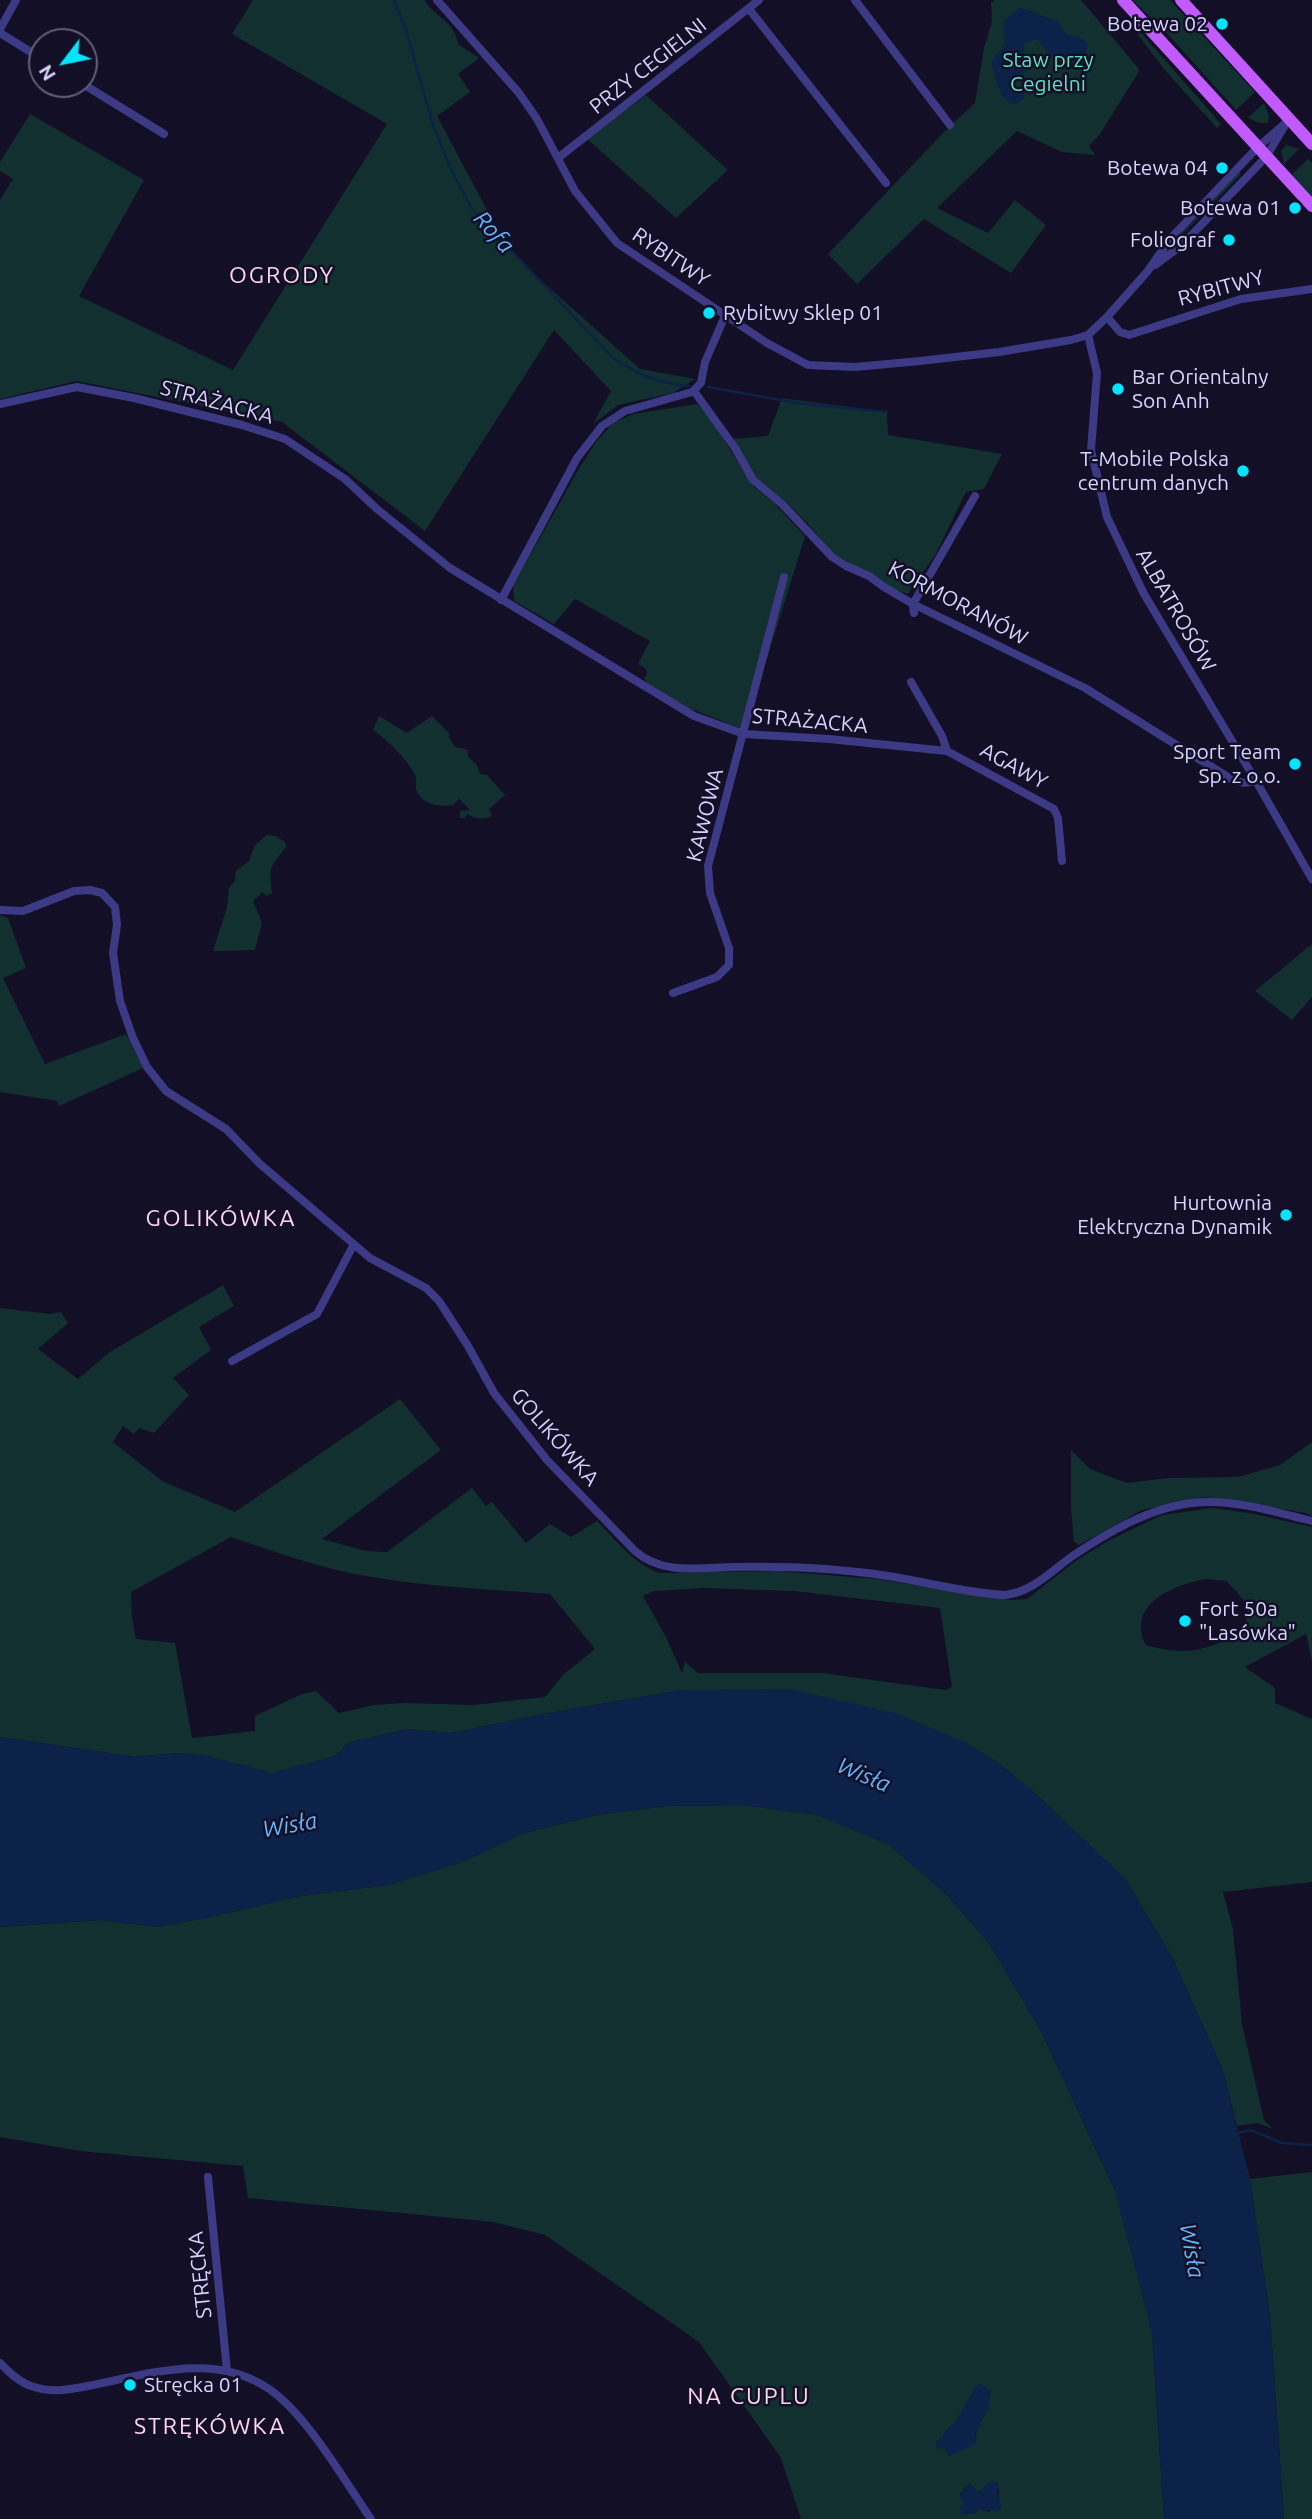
<!DOCTYPE html>
<html>
<head>
<meta charset="utf-8">
<style>
  body { margin:0 }
  #map { position:relative; width:1312px; height:2519px; overflow:hidden; background:#130f26; font-family:Ubuntu,sans-serif }
  canvas { display:block }
  .north { position:absolute; left:28px; top:28px; width:70px; height:70px; box-sizing:border-box; background:#130f26; border:2px solid #625e7d; border-radius:50%; rotate:238deg; font-size:19px; font-weight:700; line-height:28px; text-align:center; color:#d9d4ff }
  .north::after { content:''; display:block; margin:auto; width:24px; height:32px; background:#00e5ff; clip-path:polygon(50% 0,100% 100%,50% 72%,0 100%) }
</style>
</head>
<body>
<div id="map">
<canvas width="1312" height="2519"></canvas>
<div class="north">N</div>
</div>
<script>
const c = document.querySelector('canvas').getContext('2d');
c.lineJoin = 'round';
function fill(path, color) { c.fillStyle = color; c.fill(path, 'evenodd'); }
function stroke(path, color, width, dash) { c.strokeStyle = color; c.lineWidth = width; c.lineCap = dash ? 'butt' : 'round'; c.setLineDash(dash || []); c.stroke(path); }
function drawText(font, color, halo, rows, align = 'center') {
  c.font = font + ' Ubuntu,sans-serif'; c.lineWidth = 5; c.setLineDash([]); c.textBaseline = 'middle'; c.strokeStyle = halo; c.fillStyle = color; for (const [text, x, y, turn = 0] of rows) {
    c.save(); c.translate(x, y); c.rotate((+turn || 0) * Math.PI / 180); c.textAlign = isNaN(turn) ? turn : align; if (halo) c.strokeText(text, 0, 0); c.fillText(text, 0, 0); c.restore();
  }
}
const green = new Path2D(`
  M253 0H425C434 18 455 20 458 44L479 58 458 74 470 92 437 116 504 242 535 275 640 369 695 379 673 393 618 405 593 424 611 391 554 330 425 531 282 422 77 381 0 399V200L13 179 0 171V162L30 114 144 180 79 296 233 370 387 124 232 34Z
  M995 0H1081L1139 69 1138 73 1100 134 1089 146 1095 155 1062 152 1017 131 937 208 988 233 1015 200 1046 225 1011 273 924 219 857 284 828 254 945 131 975 103 984 48 992 22 991 3Z
  M1132 0H1170L1255 92 1236 110 1165 31Z
  M1132 27H1136L1221 124 1217 128 1164 69Z
  M646 95 728 170 676 218 587 139Z
  M1264 103 1269 116 1268 123H1259L1248 118Z
  M1286 145 1299 149 1284 164 1281 151Z
  M1308 159 1312 163V199L1290 176Z
  M1239 172 1241 174 1174 243V242Z
  M782 398 887 412 888 435 1002 454 984 489 966 492 936 554 908 594 888 587 832 553 809 525 786 502 754 477 733 439 768 436Z
  M697 404 708 414 752 485 775 504 805 536 745 730 681 705 647 683 644 678 647 674 646 669 638 664 650 641 575 599 554 624 514 601 513 586 578 470 596 442 613 423 633 414Z
  M379 716 407 733 432 716 449 733V737L455 747 468 750V757L477 765 480 774 487 775 505 795 489 809 492 816C486 820 473 819 468 814L464 818H460V811L470 810 459 799 453 805C439 807 421 805 416 789 415 786 417 782 416 778 411 762 387 740 373 730Z
  M267 835 275 836 285 842 286 847C269 869 269 866 272 893L266 896 263 892 253 901 262 923 255 950 213 951 227 907 229 888 235 881 236 871 249 861 255 845Z
  M0 915 8 918 26 968 3 978 45 1064 126 1034 143 1068 59 1106 57 1101 0 1092Z
  M1312 944V997L1292 1020 1255 991Z
  M223 1285 234 1306 199 1327 211 1350 173 1378 189 1395 154 1433 139 1428 134 1434 123 1426 113 1442 162 1481 235 1512 400 1399 441 1450 322 1539 366 1551 387 1552 472 1488 486 1506 492 1502 526 1543 550 1524 571 1537 597 1521C617 1541 633 1563 659 1573L778 1571 876 1579 1011 1600 1027 1599 1077 1560 1108 1541 1162 1515 1212 1508 1250 1513 1312 1527V1661L1306 1634 1245 1667 1275 1688V1703L1312 1719V1882L1223 1892 1233 1929 1242 2024 1264 2120 1273 2129 1257 2123 1237 2126 1222 2068 1172 1957 1126 1880 1037 1795 996 1761 964 1742 681 1690 544 1714 451 1733 407 1729 348 1743 336 1756 272 1773 207 1756 178 1753 135 1757 0 1737V1308L50 1314 61 1312 68 1323 38 1349 78 1379 110 1352ZM231 1537C275 1552 320 1568 366 1576 427 1587 489 1589 550 1594L595 1649 564 1674 545 1697 473 1705 406 1703 374 1705 339 1713 316 1691 302 1694 255 1716V1731L192 1738 175 1643 136 1639 132 1619 131 1592ZM1207 1579 1226 1581C1232 1587 1240 1594 1244 1602 1259 1629 1220 1645 1200 1649 1183 1653 1162 1650 1146 1645 1125 1605 1174 1584 1207 1579ZM702 1588 794 1591 940 1608 952 1687 945 1690 822 1673H698L685 1662 682 1673 666 1637 643 1596 654 1591Z
  M1312 1442V1516L1306 1513 1206 1497 1142 1510 1079 1545 1074 1542 1071 1509V1450L1090 1469 1127 1483 1168 1478 1238 1477 1280 1465Z
  M743 1805 818 1815 888 1844 946 1894 989 1943 1042 2033 1116 2193 1152 2332 1164 2519H801L781 2458 699 2342 545 2235 493 2222 248 2198 243 2166 80 2151 0 2137V1927L101 1920 157 1927 210 1917 300 1896 388 1885 462 1862 524 1833 597 1815 666 1806ZM976 2386 989 2400C989 2416 973 2426 976 2442L949 2456 946 2449 936 2446 937 2441 943 2438V2434L957 2420ZM970 2483 976 2491 999 2489V2498L990 2512 981 2509 960 2508 964 2503 960 2494Z
  M1312 2172V2519H1284L1270 2316 1250 2179Z`);
const water = new Path2D(`
  M1019 8C1033 9 1044 19 1058 20L1066 34 1078 37 1087 42 1086 53 1080 60C1062 65 1046 53 1037 39L1024 43 1025 72 1016 81V87L1025 92 1023 100 1016 104H1010L1001 95 991 63 1005 43 1003 22Z
  M791 1689 898 1714 964 1742 996 1761 1037 1795 1126 1880 1172 1957 1222 2068 1250 2179 1270 2316 1284 2519H1164L1152 2332 1116 2193 1042 2033 989 1943 946 1894 888 1844 818 1815 743 1805 666 1806 597 1815 524 1833 462 1862 388 1885 300 1896 210 1917 157 1927 101 1920 0 1927V1737L135 1757 178 1753 207 1756 272 1773 336 1756 348 1743 407 1729 451 1733 544 1714 681 1690Z
  M981 2384 991 2391 989 2407 975 2434 977 2442 972 2446 948 2456 946 2449 936 2447 937 2441 943 2438V2434L957 2420 976 2386Z
  M993 2481 998 2482C998 2486 997 2492 998 2496 1001 2504 1004 2505 997 2512L981 2509 974 2514H962L960 2508 964 2503 959 2497 970 2483 976 2491 982 2490 985 2484Z`);
const stream = new Path2D(`
  M394 0 407 33 433 125 453 174 473 210 613 358C639 375 657 383 689 386
  M708 387 797 403 887 412
  M1238 2133 1251 2130 1282 2143 1312 2145`);
const minor = new Path2D(`
  M437 0 519 93 537 119 575 191 617 243 767 343 808 365 855 367 920 361 999 352 1071 340 1088 335 1107 317 1147 272 1170 239 1257 148 1290 119
  M855 0 950 125
  M749 9 886 183
  M0 29 16 0
  M0 33 42 59
  M83 84 164 134
  M558 158 759 0
  M1155 265 1182 245 1266 157 1284 127
  M1107 317 1120 332 1129 335 1241 299 1312 289
  M1088 335 1097 373 1091 450 1107 517 1144 594 1256 781 1312 879
  M694 391 735 448 753 480 782 504 832 557 846 566 869 576 884 587 913 604 1085 688 1231 779 1244 783 1256 781
  M0 404 77 387 134 398 242 425 285 439 345 479 377 509 450 568 694 716 744 734 829 739 947 751 1054 809 1058 818 1062 861
  M501 600 577 458 602 426 625 411 692 392 701 383 705 362 725 316
  M914 613 913 604 975 496
  M911 682 942 736 947 751
  M0 910 23 911 74 891 90 890 102 893 115 907 117 925 113 953 120 1001 133 1038 147 1067 166 1091 226 1129 260 1164 370 1258 426 1288 439 1301 468 1346 494 1393 547 1460 635 1551C662 1575 699 1568 733 1567 784 1566 837 1568 888 1576 927 1582 966 1593 1005 1595 1033 1592 1052 1570 1074 1555 1113 1529 1158 1503 1206 1502 1241 1501 1278 1513 1312 1521
  M673 993 717 977 729 965V948L710 893 708 866 784 577
  M232 1361 317 1314 354 1244
  M208 2177 227 2371
  M0 2363C10 2373 20 2383 34 2387 55 2394 77 2388 98 2384 155 2372 217 2353 269 2389 307 2415 344 2480 371 2519`);
const primary = new Path2D(`
  M1123 0 1312 206
  M1181 0 1312 144`);
const markers = [
  [1222,24,7,"#00e5ff"],
  [1222,168,7,"#00e5ff"],
  [1295,208,7,"#00e5ff"],
  [1229,240,7,"#00e5ff"],
  [709,313,7,"#00e5ff"],
  [1118,389,7,"#00e5ff"],
  [1243,471,7,"#00e5ff"],
  [1295,764,7,"#00e5ff"],
  [1286,1215,7,"#00e5ff"],
  [1185,1621,7,"#00e5ff"],
  [130,2385,7,"#00e5ff"]
];
const poiNames = [
  ["Botewa 02",1208,24],
  ["Botewa 04",1208,168],
  ["Botewa 01",1281,208],
  ["Foliograf",1215,240],
  ["Rybitwy Sklep 01",723,313,"left"],
  ["Bar Orientalny",1132,377,"left"],
  ["Son Anh",1132,401,"left"],
  ["T‑Mobile Polska",1229,459],
  ["centrum danych",1229,483],
  ["Sport Team",1281,752],
  ["Sp. z o.o.",1281,776],
  ["Hurtownia",1272,1203],
  ["Elektryczna Dynamik",1272,1227],
  ["Fort 50a",1199,1609,"left"],
  ["\"Lasówka\"",1199,1633,"left"],
  ["Stręcka 01",144,2385,"left"]
];
const parkNames = [
  ["Staw przy",1048,60],
  ["Cegielni",1048,84]
];
const streetNames = [
  ["PRZY CEGIELNI",648,66,-38],
  ["RYBITWY",671,257,34],
  ["RYBITWY",1221,288,-15],
  ["STRAŻACKA",217,402,15],
  ["KORMORANÓW",958,603,28],
  ["ALBATROSÓW",1176,610,60],
  ["STRAŻACKA",810,721,5],
  ["AGAWY",1014,766,29],
  ["KAWOWA",705,815,-76],
  ["GOLIKÓWKA",555,1437,49],
  ["STRĘCKA",200,2275,-96]
];
const waterNames = [
  ["Rofa",494,232,48],
  ["Wisła",864,1775,23],
  ["Wisła",290,1825,-10],
  ["Wisła",1192,2251,80]
];
const neighbourhoodNames = [
  ["OGRODY",282,275],
  ["GOLIKÓWKA",221,1218],
  ["NA CUPLU",749,2396],
  ["STRĘKÓWKA",210,2426]
];
fill(green, '#12302f');
fill(water, '#0c2248');
stroke(stream, '#0c2248', 2.5);
stroke(minor, '#3d3a85', 8);
stroke(primary, '#c25bff', 12);
for (const [x, y, r, color] of markers) { const dot = new Path2D(); dot.arc(x, y, r, 0, 2 * Math.PI); c.fillStyle = color; c.fill(dot); stroke(dot, '#130f26', 2.5); }
drawText('21px', '#d9d4ff', '#130f26', poiNames, 'right');
drawText('21px', '#5fe0c0', '#130f26', parkNames);
drawText('21px', '#d9d4ff', '#130f26', streetNames);
drawText('italic 23px', '#62b6ff', '#130f26', waterNames);
c.letterSpacing = '2px';
drawText('23px', '#ffd6f0', '#130f26', neighbourhoodNames);
c.letterSpacing = '0px';
</script>
</body>
</html>
